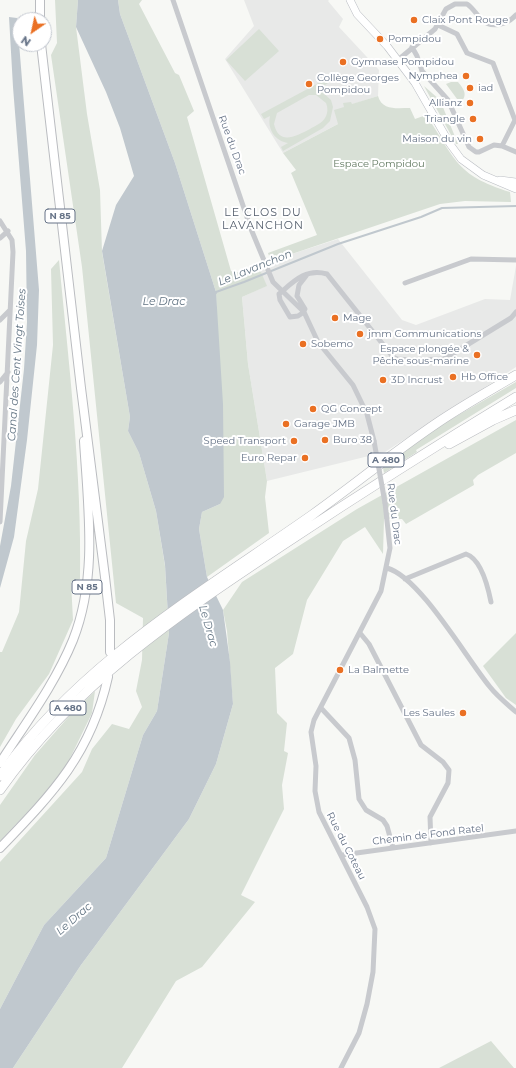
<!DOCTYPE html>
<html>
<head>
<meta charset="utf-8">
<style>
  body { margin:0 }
  #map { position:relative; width:516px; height:1068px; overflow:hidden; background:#f7f8f5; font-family:Montserrat,sans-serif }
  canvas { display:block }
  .north { position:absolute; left:12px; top:12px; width:40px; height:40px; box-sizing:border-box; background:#fff; border:1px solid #c2c7cf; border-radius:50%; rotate:214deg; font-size:11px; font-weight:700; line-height:16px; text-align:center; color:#667387 }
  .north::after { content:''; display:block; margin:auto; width:14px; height:18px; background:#ea7023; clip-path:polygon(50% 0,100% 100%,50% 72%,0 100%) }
</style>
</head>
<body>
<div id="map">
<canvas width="516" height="1068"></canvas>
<div class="north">N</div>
</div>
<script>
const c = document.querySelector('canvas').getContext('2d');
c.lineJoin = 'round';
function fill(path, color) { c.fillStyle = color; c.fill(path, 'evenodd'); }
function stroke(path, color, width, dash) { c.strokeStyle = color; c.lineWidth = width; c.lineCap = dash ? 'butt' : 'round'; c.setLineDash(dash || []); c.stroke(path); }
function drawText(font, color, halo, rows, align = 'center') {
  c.font = font + ' Montserrat,sans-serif'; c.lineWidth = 4; c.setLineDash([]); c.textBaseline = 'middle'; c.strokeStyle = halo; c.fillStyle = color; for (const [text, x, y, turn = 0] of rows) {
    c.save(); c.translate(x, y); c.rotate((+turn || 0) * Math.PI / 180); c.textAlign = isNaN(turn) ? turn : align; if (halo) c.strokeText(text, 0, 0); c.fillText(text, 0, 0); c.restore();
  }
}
const built = new Path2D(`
  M244 0H329L328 1 343 19 339 27 379 70 378 96 344 107 338 124 283 153 225 59 254 26Z
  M338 239 402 320 416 325 485 299 510 300 516 266V367L385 452 267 481 248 364 242 297 266 286 258 265Z`);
const green = new Path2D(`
  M55 0H78L76 27 87 114 100 190 102 252 130 417 128 431 139 453 156 511 165 566 169 633 157 711 143 735 106 858 44 925 0 1009V862L82 772 92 749 112 724 129 729 142 707 136 691 142 660 143 618 116 603 82 267 51 55 57 43Z
  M118 0H142L139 4 175 73 179 75 194 111 187 117 231 271 235 273 258 265 267 286 242 297 248 364 267 481 265 497 269 533 207 577 199 529 202 512 220 504 216 292 175 163 120 14Z
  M259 29 279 51 245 81 226 60Z
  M326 79 328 83 319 89 331 100 333 107 330 121 323 128 283 151 281 147 288 143C275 141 267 129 270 116L264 119 261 114ZM309 95H316L326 103C328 108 328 113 325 118 322 123 315 126 310 129 296 136 279 146 274 124L277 113Z
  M451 82H458C463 88 469 95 460 103L446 84Z
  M424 86 440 100 458 144H456Z
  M378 96C382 111 398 108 410 108L415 119 426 115C456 159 455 175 510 192L511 202 465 201 440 204 271 261 268 253 317 235 292 175 291 173 296 170 283 153 338 124 334 110 344 107 343 103 351 102 352 104Z
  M59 260C69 366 82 472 80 579L71 582 73 620 49 674 16 719 0 747V652H2L19 612 26 541 38 489 53 345 51 269Z
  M516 382V388L416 450 417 452 384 473 383 468 434 429Z
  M516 420V453L478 475 473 480 474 485 406 524 402 519H384L383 554 365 527 343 541 307 600 293 654 275 668 277 713 287 723 284 751 288 753 282 785 284 809 241 895 255 902 202 967 176 981 122 1068H13L81 965 189 819 216 764 233 704 227 631 223 610 242 582 357 509Z
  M516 633V705L506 698 483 666Z
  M95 691 92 713 61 777 0 841V805L35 755 71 714Z
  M491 1041 514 1068H439Z`);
const water = new Path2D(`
  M78 0H118L120 14 175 163 216 292 223 404 224 497 220 504 202 512 199 529 207 577 223 610 230 662 233 704 216 764 189 819 81 965 13 1068H0V1009L44 925 106 858 143 735 157 711 169 633 165 565 156 511 139 453 128 431 130 417 102 251 116 205 134 176 120 128 106 92 76 27Z
  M9 17 17 18 39 290 37 345 27 440 14 537 0 588V546L11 486 24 369 27 322 26 251 13 87Z`);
const stream = new Path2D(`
  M216 293V292L244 282 338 244 421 217 442 208 516 206`);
const minor = new Path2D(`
  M173 0 251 229 273 282 304 312 318 342 353 385 367 414 374 441
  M438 25 457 34 467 53 493 63 515 120 502 146
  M412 47 417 56 422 71 448 100 469 147 476 152H479L494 145 502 146 516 152
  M398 60 435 29 446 9 455 4H467C473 8 476 14 481 19 491 29 507 25 516 15
  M0 221 12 240 13 252 0 522
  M0 238 8 231
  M405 283 471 259 516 260
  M304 311 305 309 297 296 299 285 306 276
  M304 312 298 316 290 317 280 300 279 294C294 281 306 268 327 274L393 357 397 359 411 360 444 359 511 318 516 312
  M0 320 10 310
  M0 382 8 372
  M387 568C420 577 466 658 490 687 497 696 507 704 516 712
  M405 579 466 554C481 559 488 587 491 602
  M360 633 369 644 421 745 443 762 449 770 448 783 430 817 431 843
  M321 708 349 738 355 760 359 799 366 810 383 820 387 826 393 848
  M342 855 516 831
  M341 1068 359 1033 367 1004 373 972 375 929 367 907 319 812 315 791 316 766 311 732 314 720 381 591 390 548 385 503`);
const secondary = new Path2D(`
  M350 0 357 14 387 46 415 83 450 144 461 159 483 175 516 189
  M500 180 516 182`);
const trunk = new Path2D(`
  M40 20V0
  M41 44 81 388 105 577 110 620V652
  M0 763C25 724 55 684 73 640 98 577 88 507 84 441
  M0 848C53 793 91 754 108 677`);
const motorway = new Path2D(`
  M449 444 493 420 516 410
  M0 776C80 662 201 593 312 515 354 485 394 452 437 423 462 406 489 391 516 375
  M0 790C75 684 176 616 283 545 360 494 437 445 516 397`);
const minorBridge = new Path2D(`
  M374 441 385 503`);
const markers = [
  [414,20,4,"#ea7023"],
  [380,39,4,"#ea7023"],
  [343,62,4,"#ea7023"],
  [466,76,4,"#ea7023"],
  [309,84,4,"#ea7023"],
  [470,88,4,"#ea7023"],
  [470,103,4,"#ea7023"],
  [473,119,4,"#ea7023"],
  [480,139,4,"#ea7023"],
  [335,318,4,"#ea7023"],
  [360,334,4,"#ea7023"],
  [303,344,4,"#ea7023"],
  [477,355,4,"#ea7023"],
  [453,377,4,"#ea7023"],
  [383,380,4,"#ea7023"],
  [313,409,4,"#ea7023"],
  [286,424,4,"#ea7023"],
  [325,440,4,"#ea7023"],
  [294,441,4,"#ea7023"],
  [305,458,4,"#ea7023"],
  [340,670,4,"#ea7023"],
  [463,713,4,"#ea7023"]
];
const shields = [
  [60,216,30],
  [386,460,36],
  [87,587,30],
  [68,708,36]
];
const shieldNames = [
  ["N 85",60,216],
  ["A 480",386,460],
  ["N 85",87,587],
  ["A 480",68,708]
];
const poiNames = [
  ["Claix Pont Rouge",422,20],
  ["Pompidou",388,39],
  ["Gymnase Pompidou",351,62],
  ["Nymphea",458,76,"right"],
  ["Collège Georges",317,78],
  ["Pompidou",317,90],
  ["iad",478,88],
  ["Allianz",462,103,"right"],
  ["Triangle",465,119,"right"],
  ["Maison du vin",472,139,"right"],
  ["Mage",343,318],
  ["jmm Communications",368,334],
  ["Sobemo",311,344],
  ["Espace plongée &",469,349,"right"],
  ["Pêche sous-marine",469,361,"right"],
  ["Hb Office",461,377],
  ["3D Incrust",391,380],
  ["QG Concept",321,409],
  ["Garage JMB",294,424],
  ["Buro 38",333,440],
  ["Speed Transport",286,441,"right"],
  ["Euro Repar",297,458,"right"],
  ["La Balmette",348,670],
  ["Les Saules",455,713,"right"]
];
const streetNames = [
  ["Rue du Drac",232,145,70],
  ["Rue du Drac",394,514,83],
  ["Chemin de Fond Ratel",428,835,-7],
  ["Rue du Coteau",346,846,63]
];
const parkNames = [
  ["Espace Pompidou",379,164]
];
const neighbourhoodNames = [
  ["LE CLOS DU",263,213],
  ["LAVANCHON",263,226]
];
const waterNames = [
  ["Le Lavanchon",255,268,-22],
  ["Le Drac",164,302],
  ["Canal des Cent Vingt Toises",17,365,-86],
  ["Le Drac",208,626,74],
  ["Le Drac",74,919,-41]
];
fill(built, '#e8e9e8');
fill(green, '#d8e0d6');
fill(water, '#c0c8ce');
stroke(stream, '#c0c8ce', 2);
stroke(secondary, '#babdc3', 8);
stroke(trunk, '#babcc0', 10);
stroke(motorway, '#babcc0', 10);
stroke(minor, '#c8cace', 5);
stroke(secondary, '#fff', 7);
stroke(trunk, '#fff', 8);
stroke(motorway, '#fff', 9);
stroke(minorBridge, '#c8cace', 5);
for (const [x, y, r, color] of markers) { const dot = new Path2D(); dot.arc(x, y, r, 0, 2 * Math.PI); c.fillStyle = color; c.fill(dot); stroke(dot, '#fff', 1.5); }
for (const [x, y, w] of shields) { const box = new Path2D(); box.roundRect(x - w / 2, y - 7, w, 14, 3); c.fillStyle = '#fff'; c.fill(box); stroke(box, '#667387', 1); }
drawText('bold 9px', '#667387', null, shieldNames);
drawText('10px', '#667387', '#fff', poiNames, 'left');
drawText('10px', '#667387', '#fff', streetNames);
drawText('10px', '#627961', '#fff', parkNames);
c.letterSpacing = '1px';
drawText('11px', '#545e6c', '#fff', neighbourhoodNames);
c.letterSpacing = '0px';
drawText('italic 11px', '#627483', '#fff', waterNames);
</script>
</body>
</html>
